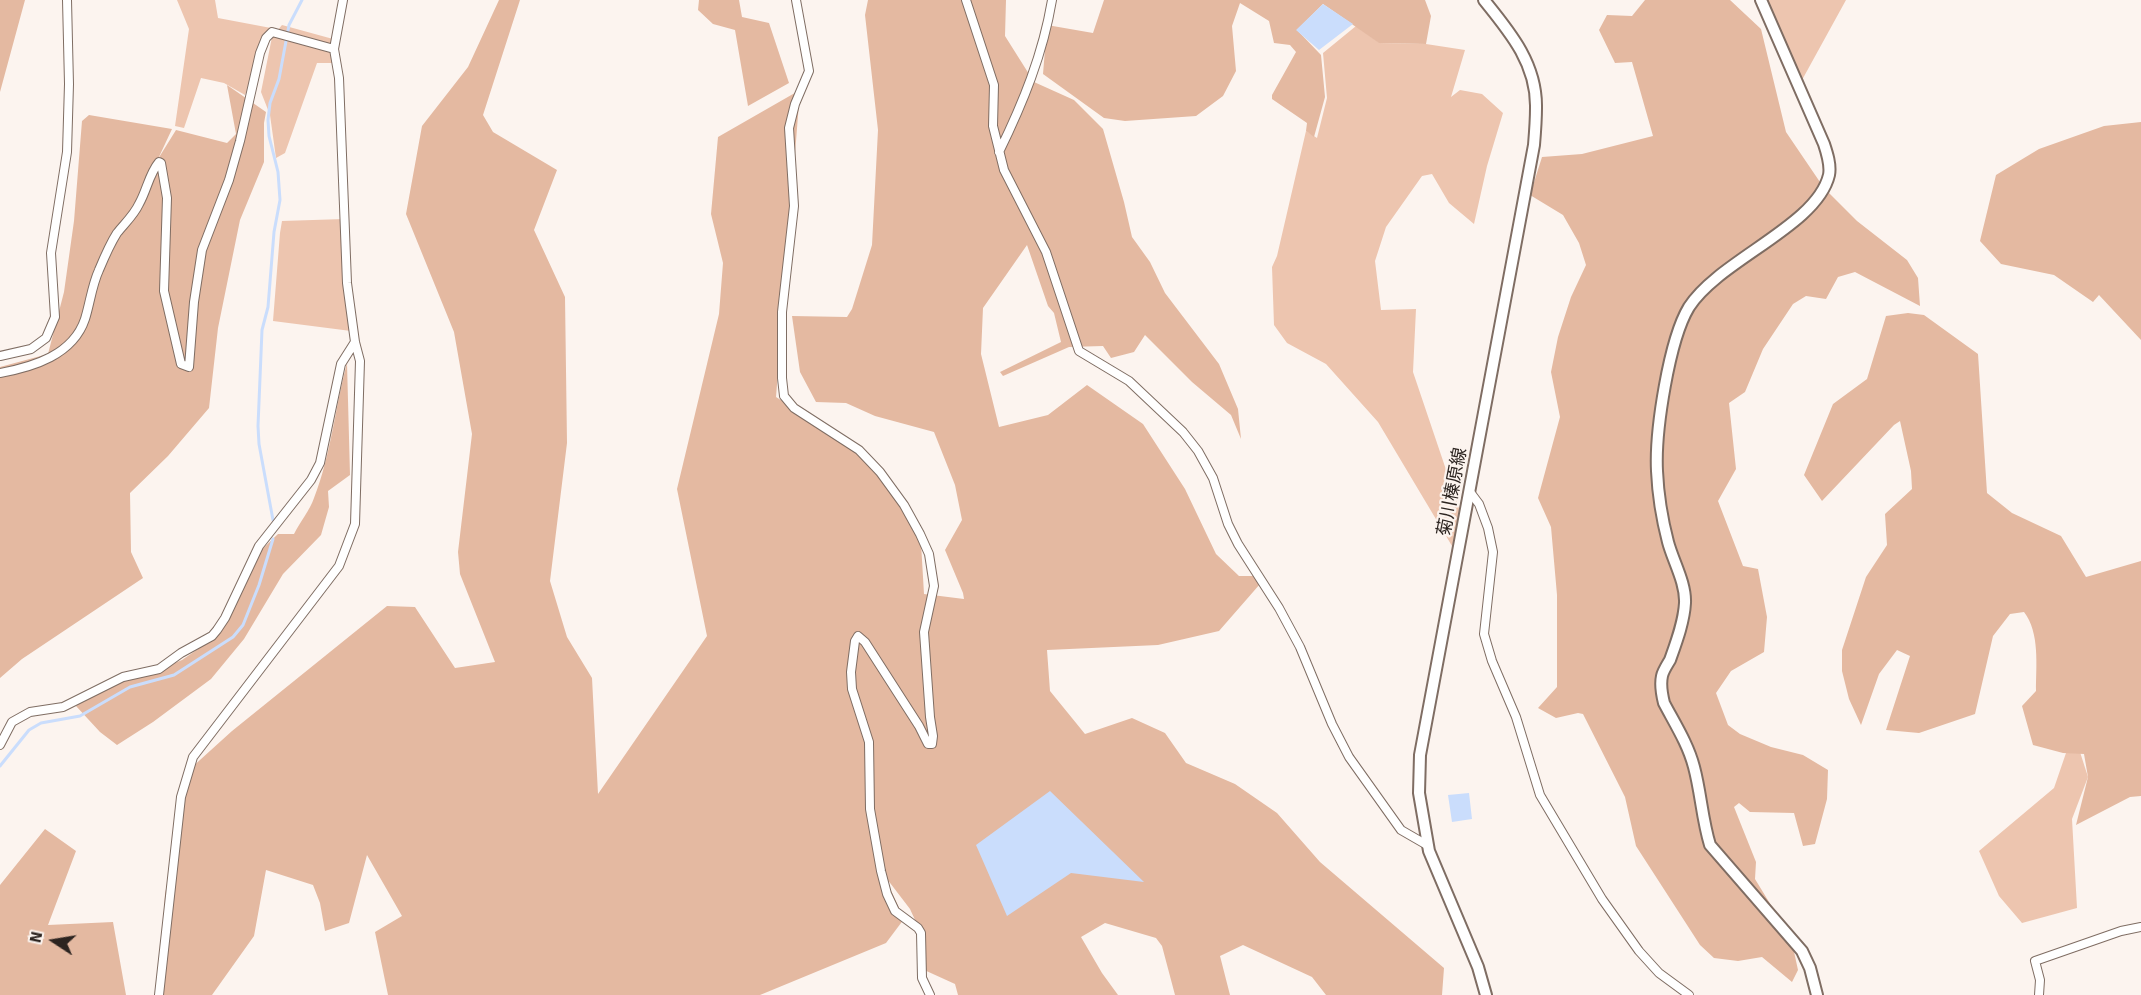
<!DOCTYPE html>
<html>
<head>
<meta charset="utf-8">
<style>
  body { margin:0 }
  #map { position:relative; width:2141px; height:995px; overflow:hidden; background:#fcf4ef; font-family:Signika,sans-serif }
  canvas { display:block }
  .north { position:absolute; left:24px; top:911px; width:60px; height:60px; -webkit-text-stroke:4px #fcf4ef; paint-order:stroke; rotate:282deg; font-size:16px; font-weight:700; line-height:24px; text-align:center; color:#2c2420 }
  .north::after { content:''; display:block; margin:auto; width:21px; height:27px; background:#2c2420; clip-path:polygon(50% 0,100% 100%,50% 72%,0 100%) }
</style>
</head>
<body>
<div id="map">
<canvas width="2141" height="995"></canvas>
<div class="north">N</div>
</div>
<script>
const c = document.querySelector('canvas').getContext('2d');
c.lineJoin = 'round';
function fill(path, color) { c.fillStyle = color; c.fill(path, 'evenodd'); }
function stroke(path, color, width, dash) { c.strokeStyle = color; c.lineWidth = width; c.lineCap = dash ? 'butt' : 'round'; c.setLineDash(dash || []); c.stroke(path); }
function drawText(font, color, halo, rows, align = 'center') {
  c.font = font + ' Signika,"Noto Sans JP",sans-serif'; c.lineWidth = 4.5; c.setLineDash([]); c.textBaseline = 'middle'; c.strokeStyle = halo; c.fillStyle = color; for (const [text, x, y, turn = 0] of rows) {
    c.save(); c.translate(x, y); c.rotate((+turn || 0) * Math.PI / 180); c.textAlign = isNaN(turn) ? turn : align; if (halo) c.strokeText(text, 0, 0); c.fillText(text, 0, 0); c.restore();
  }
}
const green = new Path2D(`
  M177 0H215L218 18 271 28 245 95 224 83 201 78 184 128 175 126 189 29Z
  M1767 0H1846L1802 80Z
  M282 25 333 39 334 63H317L285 153 276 158 270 115 261 92 272 37Z
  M1356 26 1380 43 1426 44 1465 50 1451 97 1460 90 1482 94 1503 113 1487 166 1474 224 1449 203 1432 174 1422 176 1386 227 1375 261 1381 310 1416 309 1413 372 1461 514 1452 546 1378 422 1326 364 1287 343 1274 325 1272 267 1277 256 1306 131 1317 138 1327 98 1323 53Z
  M344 219 351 331 273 321 280 233 282 221Z
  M2080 752 2088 777 2072 819 2077 908 2022 923 1999 896 1979 851 2054 788 2066 753Z`);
const forest = new Path2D(`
  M0 0H25L0 92Z
  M499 0H520L483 115 493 132 557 170 534 230 565 297 567 443 550 581 567 637 592 678 598 794 707 636 677 489 719 314 723 263 711 214 718 137 800 90 776 397 856 448 895 492 921 543 924 594 964 599 963 593 945 550 962 520 955 485 934 432 875 416 846 403 816 402 800 372 792 316 847 317 852 309 872 245 878 130 865 15 868 0H1006L1005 36 1034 82 1074 100 1103 129 1124 202 1132 237 1150 262 1165 293 1219 364 1238 409 1241 439 1231 415 1192 382 1145 335 1134 352 1111 358 1103 346 1069 347 1003 376 1000 372 1061 342 1054 313 1048 306 1027 245 983 308 981 354 999 427 1048 415 1087 385 1143 424 1185 489 1216 554 1239 576H1254L1260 584 1219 631 1158 645 1047 650 1050 691 1085 734 1132 718 1165 733 1186 763 1235 784 1277 813 1320 862 1444 968 1442 995H1326L1312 977 1243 945 1220 956 1230 995H1175L1162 946 1156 938 1105 923 1081 937 1102 973 1118 995H958L955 984 922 969 921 933 910 909 884 875 904 919 886 943 760 995H388L375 932 402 916 367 855 349 923 325 931 320 903 313 885 266 870 254 936 212 995H159L165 894 190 769 232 731 387 606 415 607 455 668 495 662 460 574 458 552 472 434 454 332 406 214 422 126 468 67Z
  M699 0H739L742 17 769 23 789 83 748 106 735 30 713 24 698 10Z
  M1104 0H1425L1431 16 1426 44 1379 43 1323 4 1297 30 1321 55 1325 97 1314 137 1306 131 1307 123 1272 99V95L1296 52 1290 45 1274 43 1269 21 1240 3 1232 26 1236 71 1223 96 1196 116 1125 121 1104 118 1043 74 1047 25 1093 33Z
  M1645 0H1730L1761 29 1786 132 1824 188 1857 221 1907 260 1918 278 1920 306 1855 272 1838 277 1826 299 1806 296 1793 304 1763 349 1745 392 1729 403 1736 469 1718 501 1743 566 1758 569 1767 617 1764 652 1731 671 1716 693 1728 725 1740 734 1771 747 1803 755 1828 770 1827 799 1815 844 1803 846 1794 813 1750 812 1739 803 1734 807 1756 862 1755 879 1791 938 1798 970 1792 982 1762 957 1738 961 1714 958 1700 945 1636 846 1625 797 1583 714 1578 713 1556 718 1538 708 1557 687V595L1551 527 1538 498 1560 417 1551 372 1558 337 1571 297 1586 265 1579 243 1563 215 1530 195 1542 157 1582 154 1653 136 1632 62 1615 63 1599 30 1607 15 1632 16Z
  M227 85 266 112 264 123V162L240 220 218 328 209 408 168 456 130 493 131 552 143 578 22 659 0 678V367L48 354 64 292 74 221 82 121 89 115 172 129 158 159 176 130 227 143 236 134Z
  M2141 122V340L2099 295 2093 302 2054 275 2001 264 1980 241 1996 175 2039 149 2104 126Z
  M1908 313 1924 315 1978 354 1987 493 2012 513 2061 536 2086 577 2141 561V796L2130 797 2076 825 2088 777 2084 754 2063 753 2033 745 2022 706 2036 691C2036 665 2040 633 2024 612L2010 614 1993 636 1975 714 1919 733 1886 730 1910 656 1897 650 1879 674 1861 725 1849 699 1842 671V650L1866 577 1887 545 1885 514 1912 489 1911 471 1900 421 1894 425 1822 501 1804 475 1833 404 1867 379 1886 316Z
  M347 363 350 475 328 491 329 507 321 535 283 574 244 639 211 679 153 722 117 745 100 732 76 706 113 682 153 672 182 660 217 636 253 558 278 534H294C300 522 310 510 314 498 331 455 335 408 347 363Z
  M45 829 76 851 48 925 113 922 126 995H0V885Z`);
const water = new Path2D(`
  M1323 4 1353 24 1319 50 1296 30Z
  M1050 791 1144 882 1071 873 1007 916 976 845Z
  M1469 793 1472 819 1452 822 1448 795Z`);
const stream = new Path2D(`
  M273 520 259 444 258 426 262 330 268 307 274 232 280 200 278 172 269 136 268 120 270 103 279 79 289 25 302 0
  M0 766 29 730 41 723 80 716 130 687 174 675 233 637 243 625 259 585 273 539`);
const street = new Path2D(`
  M796 0 809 71 795 104 789 128 794 206 782 312V378L784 396 794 408 859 450 880 472 904 505 920 534 929 554 934 586 924 632 930 717 933 736 932 744H928L919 726 865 642 858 636 855 641 851 672 852 689 869 742 870 809 881 871 887 894 895 911 918 928 921 933 922 978 930 995
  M966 0 994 85 993 126 1004 170 1046 252 1079 351 1129 381 1183 432 1198 451 1213 478 1228 524 1238 544 1279 608 1300 647 1332 724 1349 757 1401 830 1427 845
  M999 152C1023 103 1043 54 1052 0
  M0 356 31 349 46 338 55 317 51 253 67 152 69 84 67 0
  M0 373C33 367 73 355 85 319 90 303 92 285 99 270 104 258 110 244 117 233 125 223 134 215 139 204 147 190 149 174 159 162L161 163 167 198 164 291 181 364 189 367 194 302 202 250 229 180 240 141 260 53 266 38 272 32 334 49
  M1470 492 1479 504 1488 528 1493 552 1484 634 1492 661 1516 717 1540 795 1602 899 1639 951 1659 973 1689 995
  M0 745 12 722 30 712 63 707 123 677 159 669 181 653 212 636 217 630 225 618 259 546 311 480 320 463 341 364 355 342
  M159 995 181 797 193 757 339 566 355 524 360 361 355 342 347 283 339 78 334 49 343 0
  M2039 995 2040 980 2035 961 2121 931 2141 927`);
const secondary = new Path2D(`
  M1484 0C1510 32 1537 64 1536 108 1536 120 1535 133 1534 145L1420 755 1419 793 1429 851 1478 967 1486 995
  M1761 0 1824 144C1827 153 1831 165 1829 175 1817 226 1719 260 1689 307 1669 340 1655 431 1657 471 1658 494 1662 519 1668 542 1673 561 1686 583 1685 603 1684 622 1676 643 1670 660 1667 665 1663 671 1662 676 1660 685 1662 695 1664 703 1675 724 1688 744 1694 767 1701 793 1702 819 1710 845L1802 951 1810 968 1817 995`);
const streetNames = [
  ["菊川榛原線",1453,492,-79]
];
fill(green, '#edc5af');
fill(forest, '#e4b9a1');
fill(water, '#caddfc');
stroke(stream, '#caddfc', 3);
stroke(street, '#7f6d63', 10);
stroke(secondary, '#7f6d63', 14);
stroke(street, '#fff', 8);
stroke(secondary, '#fff', 10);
drawText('18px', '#2c2420', '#fcf4ef', streetNames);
</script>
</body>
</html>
